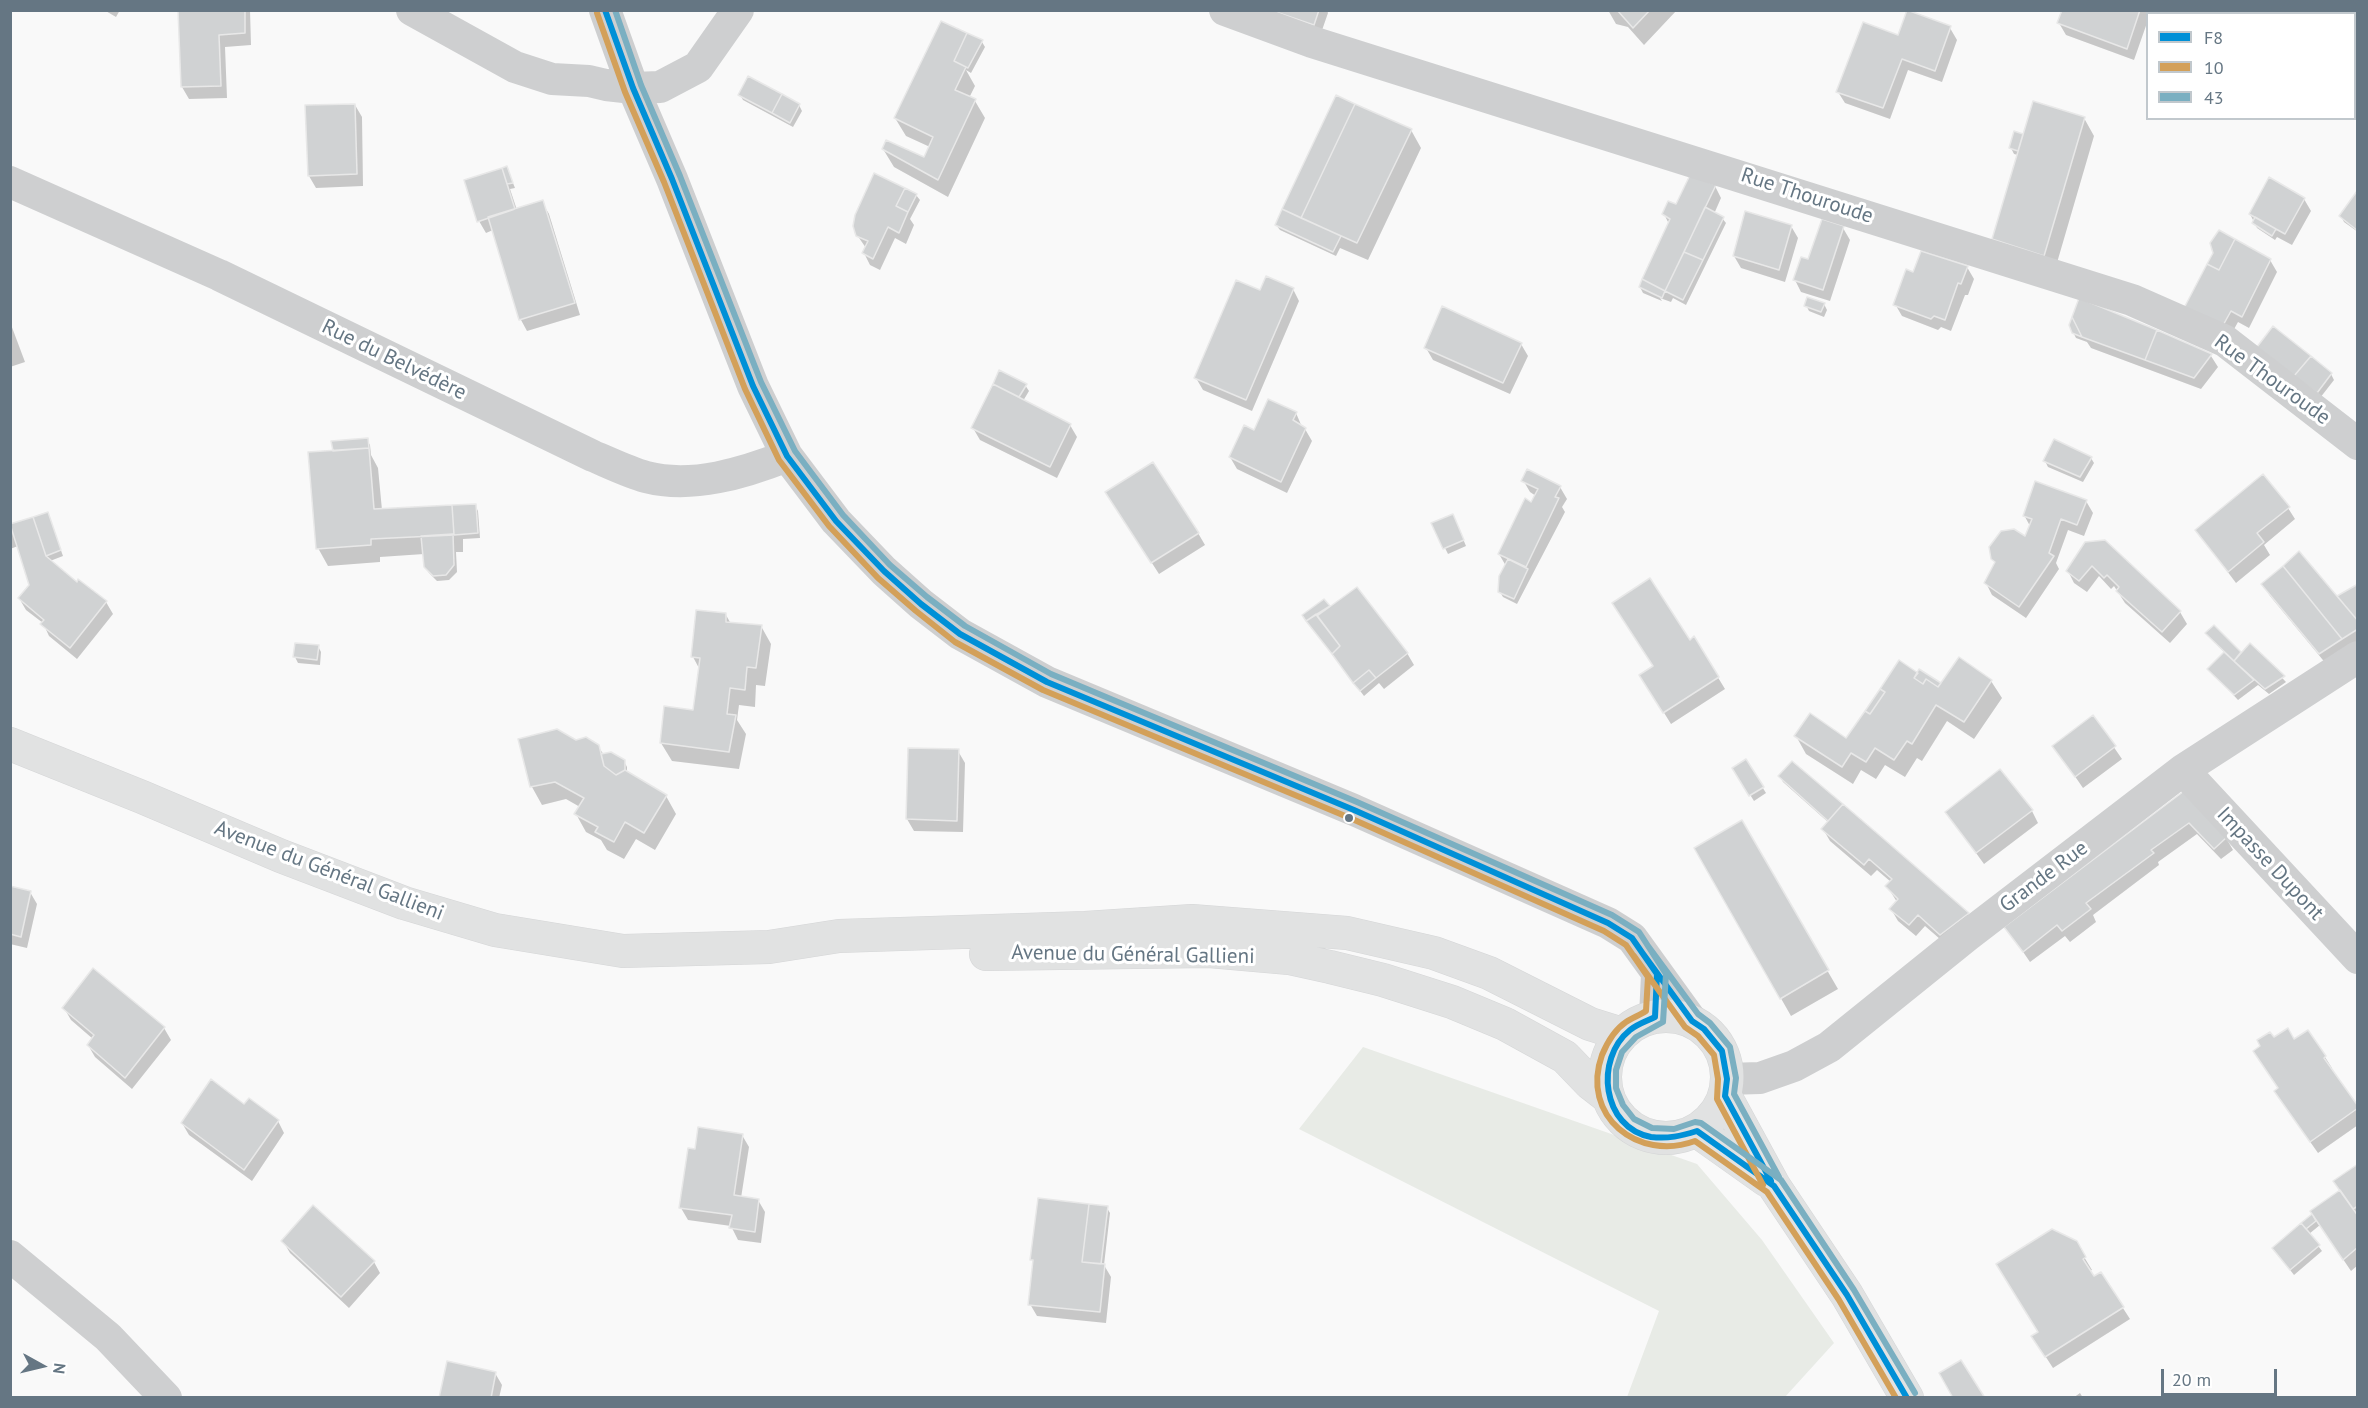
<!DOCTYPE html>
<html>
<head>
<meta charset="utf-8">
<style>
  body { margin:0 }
  #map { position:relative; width:2368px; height:1408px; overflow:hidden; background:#f9f9f9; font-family:"PT Sans",sans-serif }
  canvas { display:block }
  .frame { position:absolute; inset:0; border:12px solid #657683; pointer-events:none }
  .legend { position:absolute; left:2146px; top:12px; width:210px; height:108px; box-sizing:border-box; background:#fff; border:2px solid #c1c8cd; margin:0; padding:8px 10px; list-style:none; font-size:18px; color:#657683 }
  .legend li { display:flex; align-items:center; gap:12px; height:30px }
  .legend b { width:30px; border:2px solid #c1c8cd }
  .north { position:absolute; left:12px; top:1336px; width:60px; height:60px; -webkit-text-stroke:4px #fff; paint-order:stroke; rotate:98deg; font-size:16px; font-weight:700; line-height:24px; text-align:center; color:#657683 }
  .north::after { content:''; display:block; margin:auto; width:21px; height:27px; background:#657683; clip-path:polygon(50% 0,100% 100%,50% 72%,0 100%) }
  .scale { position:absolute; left:2161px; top:1369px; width:116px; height:27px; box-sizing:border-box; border:3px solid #657683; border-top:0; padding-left:8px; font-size:18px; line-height:21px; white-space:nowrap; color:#657683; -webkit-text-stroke:4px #fff; paint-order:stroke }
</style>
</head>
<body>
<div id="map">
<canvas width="2368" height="1408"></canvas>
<div class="frame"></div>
<ul class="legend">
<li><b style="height:8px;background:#0090d7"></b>F8</li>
<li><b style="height:8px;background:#d3a059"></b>10</li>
<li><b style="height:8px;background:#7aafc1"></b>43</li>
</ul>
<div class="north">N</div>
<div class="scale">20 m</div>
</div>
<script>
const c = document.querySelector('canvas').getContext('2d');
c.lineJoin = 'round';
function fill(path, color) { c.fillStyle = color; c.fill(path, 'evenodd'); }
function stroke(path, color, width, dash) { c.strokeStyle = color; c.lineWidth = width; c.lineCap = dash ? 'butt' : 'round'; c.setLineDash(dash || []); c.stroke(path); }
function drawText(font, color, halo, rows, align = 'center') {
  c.font = font + ' "PT Sans",sans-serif'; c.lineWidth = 6; c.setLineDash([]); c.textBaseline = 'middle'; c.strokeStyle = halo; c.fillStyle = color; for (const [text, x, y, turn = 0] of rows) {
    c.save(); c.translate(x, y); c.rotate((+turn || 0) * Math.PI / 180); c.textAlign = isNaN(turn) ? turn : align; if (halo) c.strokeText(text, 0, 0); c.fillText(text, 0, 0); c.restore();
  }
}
const green = new Path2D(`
  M1363 1047 1697 1164 1762 1240 1834 1343 1785 1397H1627L1659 1311 1299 1129Z`);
const shadow = new Path2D(`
  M104 10H120L116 17Z
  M180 10H250L251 45 225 47 227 98 189 99 182 87Z
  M1242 10H1327L1328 13 1320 36Z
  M1608 10H1677L1644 45 1628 27 1616 24Z
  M2063 10H2146L2148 20 2134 60 2066 35 2059 23Z
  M1908 12 1950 28 1957 40 1942 82 1908 70 1890 119 1845 103 1838 92 1899 36Z
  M942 23 982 42 985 47 971 73 966 70 975 86 969 98 975 101 985 118 948 197 894 167 883 149 925 159 930 147 906 136 895 118Z
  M740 95 799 105 802 111 793 127 743 100Z
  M1336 97 1411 130 1421 148 1368 260 1340 248 1336 256 1280 230 1276 225Z
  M355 105 362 117 363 186 316 188 309 176Z
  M2084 118 2094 136 2054 273 2004 257 1993 239 2018 155 2014 154 2011 148 2015 133 2024 136Z
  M507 168 515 188 510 189 517 210 542 202 549 214 580 315 527 331 521 320 493 230 486 233 479 221Z
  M1715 186 1721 198 1714 214 1722 218 1726 223 1686 305 1673 298 1671 302 1660 298 1662 301 1643 293 1640 287 1669 224 1664 214Z
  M2358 194V232L2344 222 2341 216Z
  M916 195 920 200 910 219 914 225 906 244 895 238 880 270 870 265 864 253 866 248 857 235Z
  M2304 199 2311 211 2292 245 2277 237 2275 240 2257 228 2250 214Z
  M1822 221 1843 228 1850 240 1830 301 1801 292 1795 280 1809 261Z
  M1791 226 1798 238 1785 282 1741 268 1734 256Z
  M2270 260 2277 272 2249 328 2238 322 2228 340 2191 322Z
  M1967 267 1974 279 1968 295H1965L1951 331 1941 327 1938 330 1902 316 1895 304 1914 274Z
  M1293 289 1299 301 1252 411 1203 390 1196 378 1260 292Z
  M2080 300 2211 356 2218 367 2201 389 2091 348 2087 342 2076 338 2073 332Z
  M1824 304 1827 310 1824 317 1809 311 1806 305Z
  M10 322 25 362 10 367Z
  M2273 328 2331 374 2334 380 2320 398Z
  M1521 344 1528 356 1510 394 1433 360 1426 348Z
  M1000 372 1025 385 1029 391 1023 401 1070 425 1077 437 1057 478 980 440 973 428Z
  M1296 413 1302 427 1305 429 1312 441 1287 493 1237 469 1230 457 1254 432Z
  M367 440 370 445 371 455 378 468 382 510 475 505 478 511 480 538 463 539V552H456L457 572 449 580 437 581 429 573 425 567 424 554 380 557V562L328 566 318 548 334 452Z
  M2091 458 2094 463 2083 482 2048 467 2045 461Z
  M1523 480 1560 487 1567 499 1562 507 1565 512 1517 604 1503 597 1500 592 1506 566 1499 554 1536 496 1530 492Z
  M2086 501 2093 513 2084 536 2068 530 2056 563 2059 569 2026 618 1992 595 1986 583 1996 564 1992 558 2025 539 2030 526 2024 515Z
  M1114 504 1198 533 1205 545 1159 574Z
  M2288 508 2295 519 2264 545 2270 555 2236 583 2197 531Z
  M48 514 63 556 50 561 77 584 106 602 113 614 77 659 49 636 43 623 26 610 19 598 31 585 18 546 10 549V526Z
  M1453 515 1466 546 1448 554 1433 524Z
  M2105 542 2180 612 2187 624 2170 643 2125 603 2114 586 2111 589 2099 576 2087 592 2074 583 2068 571Z
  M2263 584 2337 598 2358 585V645L2327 665 2270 596Z
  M1323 601 1329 609 1407 653 1414 665 1384 689 1379 683 1364 696 1307 621Z
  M726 615 731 624 761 626 771 644 765 686 756 685 755 707 739 705 737 720 746 734 739 769 672 761 661 743 695 711 700 670 693 657Z
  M2214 627 2241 654 2250 645 2286 682 2269 694 2258 685 2238 700 2209 669 2225 653 2206 634Z
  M1694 638 1725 689 1671 724 1648 687Z
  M318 646 321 652 320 665 298 663 295 657Z
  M1991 681 2002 698 1974 739 1947 721 1922 761 1917 758 1905 777 1885 765 1876 779 1861 770 1853 784 1806 754 1796 736 1847 740 1941 686Z
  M2093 717 2122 759 2083 788 2054 746Z
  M520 740 576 742 598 746 604 755 624 761 627 767V773L666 796 676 814 655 850 636 839 624 859 607 850 601 840 586 832 576 814 580 807 566 799 542 805 532 787Z
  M958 751 965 763 963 832 914 831 907 819Z
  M1746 761 1766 793 1754 801 1734 769Z
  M1792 763 1968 914 1975 926 1948 946 1925 926 1916 936 1898 921 1891 909 1897 902 1887 886 1891 882 1877 870 1871 876 1830 841 1823 829 1829 823 1783 782 1780 777Z
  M2184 793 2226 838 2233 850 2221 859 2197 834 2158 862 2159 865 2093 915 2096 922 2070 942 2065 936 2030 962 2006 927Z
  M2032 811 2038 823 1984 864 1947 813Z
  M1741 822 1838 989 1791 1016 1696 849Z
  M10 888 30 892 37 904 27 948 10 944Z
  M93 970 164 1028 171 1040 132 1089 95 1057 88 1045 93 1039 71 1020 64 1008Z
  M2274 1040 2294 1041 2325 1057 2332 1068 2330 1069 2358 1109V1125L2318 1153 2283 1103 2262 1046Z
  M244 1106 278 1121 284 1133 252 1181 189 1135 182 1123Z
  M742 1135 749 1147 741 1198 758 1200 765 1212 761 1243 738 1240 731 1226 688 1220 681 1208Z
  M2358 1166V1265L2351 1271 2320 1225 2309 1234 2322 1251 2294 1275 2277 1253 2317 1220Z
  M1107 1208 1110 1213 1104 1265 1111 1277 1106 1323 1037 1316 1030 1304 1034 1264 1032 1260Z
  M283 1241 374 1262 380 1273 349 1308 290 1253Z
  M2075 1242 2092 1270 2089 1271 2094 1278 2101 1274 2130 1319 2053 1368 2040 1348V1332Z
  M495 1373 502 1385 499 1398H440Z
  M2080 1393 2083 1398H2073Z`);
const building = new Path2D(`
  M178 10H245V33L219 35 221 86 181 87Z
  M1270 10H1319L1314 25Z
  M1617 10H1650L1633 28Z
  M1907 10 1951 26 1935 71 1902 59 1883 108 1836 92 1863 22 1898 35Z
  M2062 10H2140L2127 49 2057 23Z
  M941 21 967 33 954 61 966 67 955 90 976 99 938 180 882 149 886 140 924 157 933 137 894 118Z
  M967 33 983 40 968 68 954 61Z
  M748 76 782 94 772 113 738 95Z
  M782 94 800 104 790 123 772 113Z
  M1336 95 1355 104 1301 218 1282 209Z
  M2033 101 2085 117 2044 256 1992 239Z
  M355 104 357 174 308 176 305 105Z
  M1355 104 1412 129 1357 243 1301 218Z
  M2014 131 2023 134 2018 151 2009 148Z
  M507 166 513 183 507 184 502 168Z
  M502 168 515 209 477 222 464 180Z
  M874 173 905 188 896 206 908 212 899 233 888 227 873 259 862 253 868 241 856 236 853 226 855 215Z
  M1690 175 1716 185 1665 291 1642 279 1670 219 1662 214 1668 201 1676 204Z
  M2269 177 2305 198 2285 234 2249 214Z
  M905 188 917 194 908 212 896 206Z
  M2357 191 2358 192V231L2339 216Z
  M543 200 575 303 519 320 488 217Z
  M1705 207 1724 217 1703 260 1684 252Z
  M1282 209 1341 236 1333 252 1275 225Z
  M1745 211 1792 225 1779 270 1733 256Z
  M2255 217 2276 229 2272 236 2252 223Z
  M1822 219 1844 226 1823 290 1793 280 1801 257 1808 259Z
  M2219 230 2235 239 2219 270 2207 264 2213 253 2210 243Z
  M2235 239 2271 259 2242 317 2231 311 2221 329 2183 310 2207 264 2219 270Z
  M1921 251 1968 266 1961 284 1958 283 1945 320 1934 316 1931 319 1893 305 1906 269 1913 272Z
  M1684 252 1703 260 1683 300 1665 291Z
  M1266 276 1294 288 1246 400 1194 378 1236 280 1260 290Z
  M1642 279 1665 291 1662 298 1639 287Z
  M1807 297 1825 303 1821 312 1804 306Z
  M2079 298 2157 330 2145 360 2082 337 2072 317Z
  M1442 306 1522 343 1503 383 1424 348Z
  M2072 317 2082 337 2072 333 2069 325Z
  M2273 326 2311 356 2294 376 2257 347Z
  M2157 330 2212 354 2194 378 2145 360Z
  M2311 356 2332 373 2317 393 2294 376Z
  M999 370 1027 384 1019 397 993 384Z
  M993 384 1071 424 1050 467 971 428Z
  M1268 399 1297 412 1293 420 1306 428 1281 482 1229 457 1244 425 1254 430Z
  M368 438 369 448 333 451 331 441Z
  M2054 439 2092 457 2080 477 2043 461Z
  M369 448 374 509 452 505 454 535 371 539V545L316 549 308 452Z
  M1153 462 1199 533 1151 563 1105 492Z
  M1527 469 1561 486 1555 497 1559 498 1526 567 1498 554 1525 498 1531 502 1538 489 1521 481Z
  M2263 474 2290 507 2257 533 2264 542 2228 572 2195 530Z
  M2035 481 2087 500 2077 525 2061 519 2049 553 2054 556 2019 607 1984 583 1995 562 1991 559 1989 547 2001 531 2014 529 2025 536 2032 519 2023 516Z
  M476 504 478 533 454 535 452 505Z
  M48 512 61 550 46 556 33 517Z
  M1453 514 1464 540 1443 549 1431 523Z
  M33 517 46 556 77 582 78 579 107 601 70 648 40 624 44 620 18 598 29 585 10 524Z
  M453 534 454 565 446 575 433 576 424 567 421 536Z
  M2105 540 2181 611 2162 632 2116 591 2119 587 2107 575 2104 578 2092 566 2079 581 2066 571 2085 542Z
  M2299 551 2358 621V629L2342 639 2283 566Z
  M1508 559 1528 569 1514 599 1498 592 1499 576Z
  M2283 566 2342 639 2319 654 2261 584Z
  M1650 578 1690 640 1694 636 1719 677 1663 713 1639 675 1653 666 1612 603Z
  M2358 584V621L2337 596Z
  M1357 587 1408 653 1376 678 1369 670 1353 683 1332 654 1340 646 1317 616Z
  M1324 599 1330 606 1306 621 1302 615Z
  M696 610 726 613V622L762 625 756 668 747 667 745 690 730 688 727 714 736 715 729 752 660 743 664 706 693 710 700 658 691 657Z
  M1316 614 1340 646 1332 654 1306 621Z
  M2214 625 2241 652 2234 661 2205 633Z
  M295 643 319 645 317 660 293 657Z
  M2250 643 2285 676 2265 689 2234 661Z
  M2224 652 2254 680 2234 695 2207 669Z
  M1959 657 1992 680 1964 722 1936 705 1912 744 1907 741 1894 760 1875 748 1866 762 1851 753 1842 767 1794 736 1810 713 1846 738 1865 711 1870 714 1885 692 1880 689 1899 660 1918 673 1914 678 1923 684 1926 679 1938 687Z
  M1919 669 1941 683 1938 687 1926 679 1923 684 1914 678Z
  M1369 670 1376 678 1360 691 1353 683Z
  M1880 689 1885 692 1870 714 1865 711Z
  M2093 715 2116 746 2075 777 2052 746Z
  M557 729 576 740 586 737 599 745 604 766 616 775 625 770 667 795 644 833 625 822 614 842 595 832 598 827 574 814 584 798 555 782 530 787 518 739Z
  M908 748 959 749 957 821 906 819Z
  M611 752 625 760V770L616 775 604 766 601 754Z
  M1746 759 1764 787 1749 796 1732 768Z
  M1792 761 1843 804 1828 821 1778 776Z
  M2000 769 2033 810 1976 853 1945 812Z
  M2184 791 2227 837 2214 849 2189 823 2151 850 2154 853 2086 903 2091 909 2062 931 2057 925 2023 952 2004 927Z
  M1843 804 1885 840 1969 913 1940 935 1918 915 1909 925 1889 909 1898 899 1885 886 1892 879 1869 859 1864 865 1821 829Z
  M1742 820 1829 970 1780 999 1694 848Z
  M10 886 31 891 21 937 10 934Z
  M93 968 165 1027 125 1078 87 1045 94 1035 62 1008Z
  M2288 1028 2294 1039 2308 1030 2326 1056 2324 1058 2358 1106V1108L2310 1142 2274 1091 2278 1088 2253 1051 2260 1046 2257 1040 2270 1032 2274 1037Z
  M211 1079 244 1104 249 1098 279 1120 244 1170 181 1123Z
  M698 1127 743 1134 734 1195 759 1199 755 1232 729 1228 732 1215 679 1208 688 1148 695 1149Z
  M2358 1164V1206L2353 1209 2333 1181Z
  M2340 1190 2358 1216V1247L2343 1260 2310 1211Z
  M1038 1198 1089 1204 1082 1262 1105 1264 1100 1312 1028 1305 1033 1260H1030Z
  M1089 1204 1108 1206 1101 1264 1082 1262Z
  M313 1205 375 1261 341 1297 281 1241Z
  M2312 1214 2316 1221 2306 1229 2301 1223Z
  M2301 1223 2320 1245 2290 1270 2272 1248Z
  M2052 1229 2077 1241 2086 1257 2083 1259 2094 1276 2101 1272 2124 1307 2045 1357 2031 1336 2038 1332 1996 1264Z
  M1961 1360 1985 1398H1953L1939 1373Z
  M447 1361 496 1372 491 1398H439Z`);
const street = new Path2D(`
  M412 10 515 67 552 79 589 81 606 85 633 88 660 87 698 67 738 10
  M605 10 633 88 672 179 753 386 787 456 836 521 884 571 921 604 960 634 1047 682 1354 810 1608 923 1632 938 1692 1021
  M1225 10 1312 42 2132 300 2225 341 2358 444
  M10 182 219 275 593 456C610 463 628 472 646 477 692 489 744 473 787 456
  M2183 770 2358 958
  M1655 1017 1657 974
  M1727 1079 1760 1078 1794 1066 1829 1047 1968 935 2183 770 2358 657
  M10 1256 108 1337 166 1398`);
const secondary = new Path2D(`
  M10 744 142 797 281 856 404 903 495 930 623 951 769 947 839 936 1085 928 1192 921 1347 933 1434 953 1489 973 1590 1024 1622 1034
  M986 954 1209 951 1289 958 1330 967 1383 980 1452 1002 1505 1024 1565 1057 1590 1083 1608 1097
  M1605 1077a61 61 0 1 1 122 0a61 61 0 1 1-122 0Z
  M1725 1096 1774 1186 1847 1295 1907 1398
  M1697 1131 1766 1180`);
const bus1 = new Path2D(`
  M605 10 633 88 672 179 753 386 787 456 836 521 884 571 921 604 960 634 1047 682 1354 810 1608 923 1632 938 1657 974 1655 1017C1647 1021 1637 1024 1630 1030 1594 1059 1602 1128 1651 1137 1668 1139 1681 1136 1697 1131L1774 1186 1847 1295 1907 1398
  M1641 951 1692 1021 1704 1029 1722 1051 1727 1079 1725 1096 1771 1181`);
const bus2 = new Path2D(`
  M597 13 625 92 664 182 745 389 779 460 829 526 878 578 916 611 955 642 1043 690 1350 818 1604 931 1626 945 1648 977 1646 1011C1640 1015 1632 1018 1626 1022 1614 1030 1607 1043 1602 1055 1580 1116 1638 1162 1695 1141L1767 1192 1839 1300 1896 1398
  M1634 956 1685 1027 1698 1036 1714 1055 1718 1079 1717 1099 1763 1185`);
const bus3 = new Path2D(`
  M615 10 641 85 680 176 761 382 795 451 843 515 890 565 927 597 965 626 1051 674 1357 802 1612 915 1639 932 1666 974 1663 1022 1636 1037 1622 1052 1616 1070V1088L1623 1105 1634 1119 1652 1128 1674 1129 1695 1122 1701 1123 1781 1180 1854 1290 1915 1393
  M1648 946 1698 1014 1710 1023 1730 1047 1736 1078 1734 1094 1779 1177`);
const markers = [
  [1349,818,5,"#657683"]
];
const streetNames = [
  ["Rue Thouroude",1807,196,18],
  ["Rue du Belvédère",394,360,26],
  ["Rue Thouroude",2272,380,36],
  ["Impasse Dupont",2270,864,47],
  ["Avenue du Général Gallieni",329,871,21],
  ["Grande Rue",2044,877,-37],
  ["Avenue du Général Gallieni",1133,955,1]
];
fill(green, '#e8ebe6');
fill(shadow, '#0003');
fill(building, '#d0d2d3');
stroke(building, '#e8e8e8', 1.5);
stroke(secondary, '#d5d6d7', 34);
stroke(street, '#cecfd0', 32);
stroke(secondary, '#e1e2e2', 33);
stroke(bus1, '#0090d7', 6);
stroke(bus2, '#d3a059', 6);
stroke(bus3, '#7aafc1', 6);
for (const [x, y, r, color] of markers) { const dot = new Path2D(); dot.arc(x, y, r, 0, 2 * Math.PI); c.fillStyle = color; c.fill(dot); stroke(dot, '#fff', 2); }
drawText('21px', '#657683', '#fff', streetNames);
</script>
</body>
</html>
